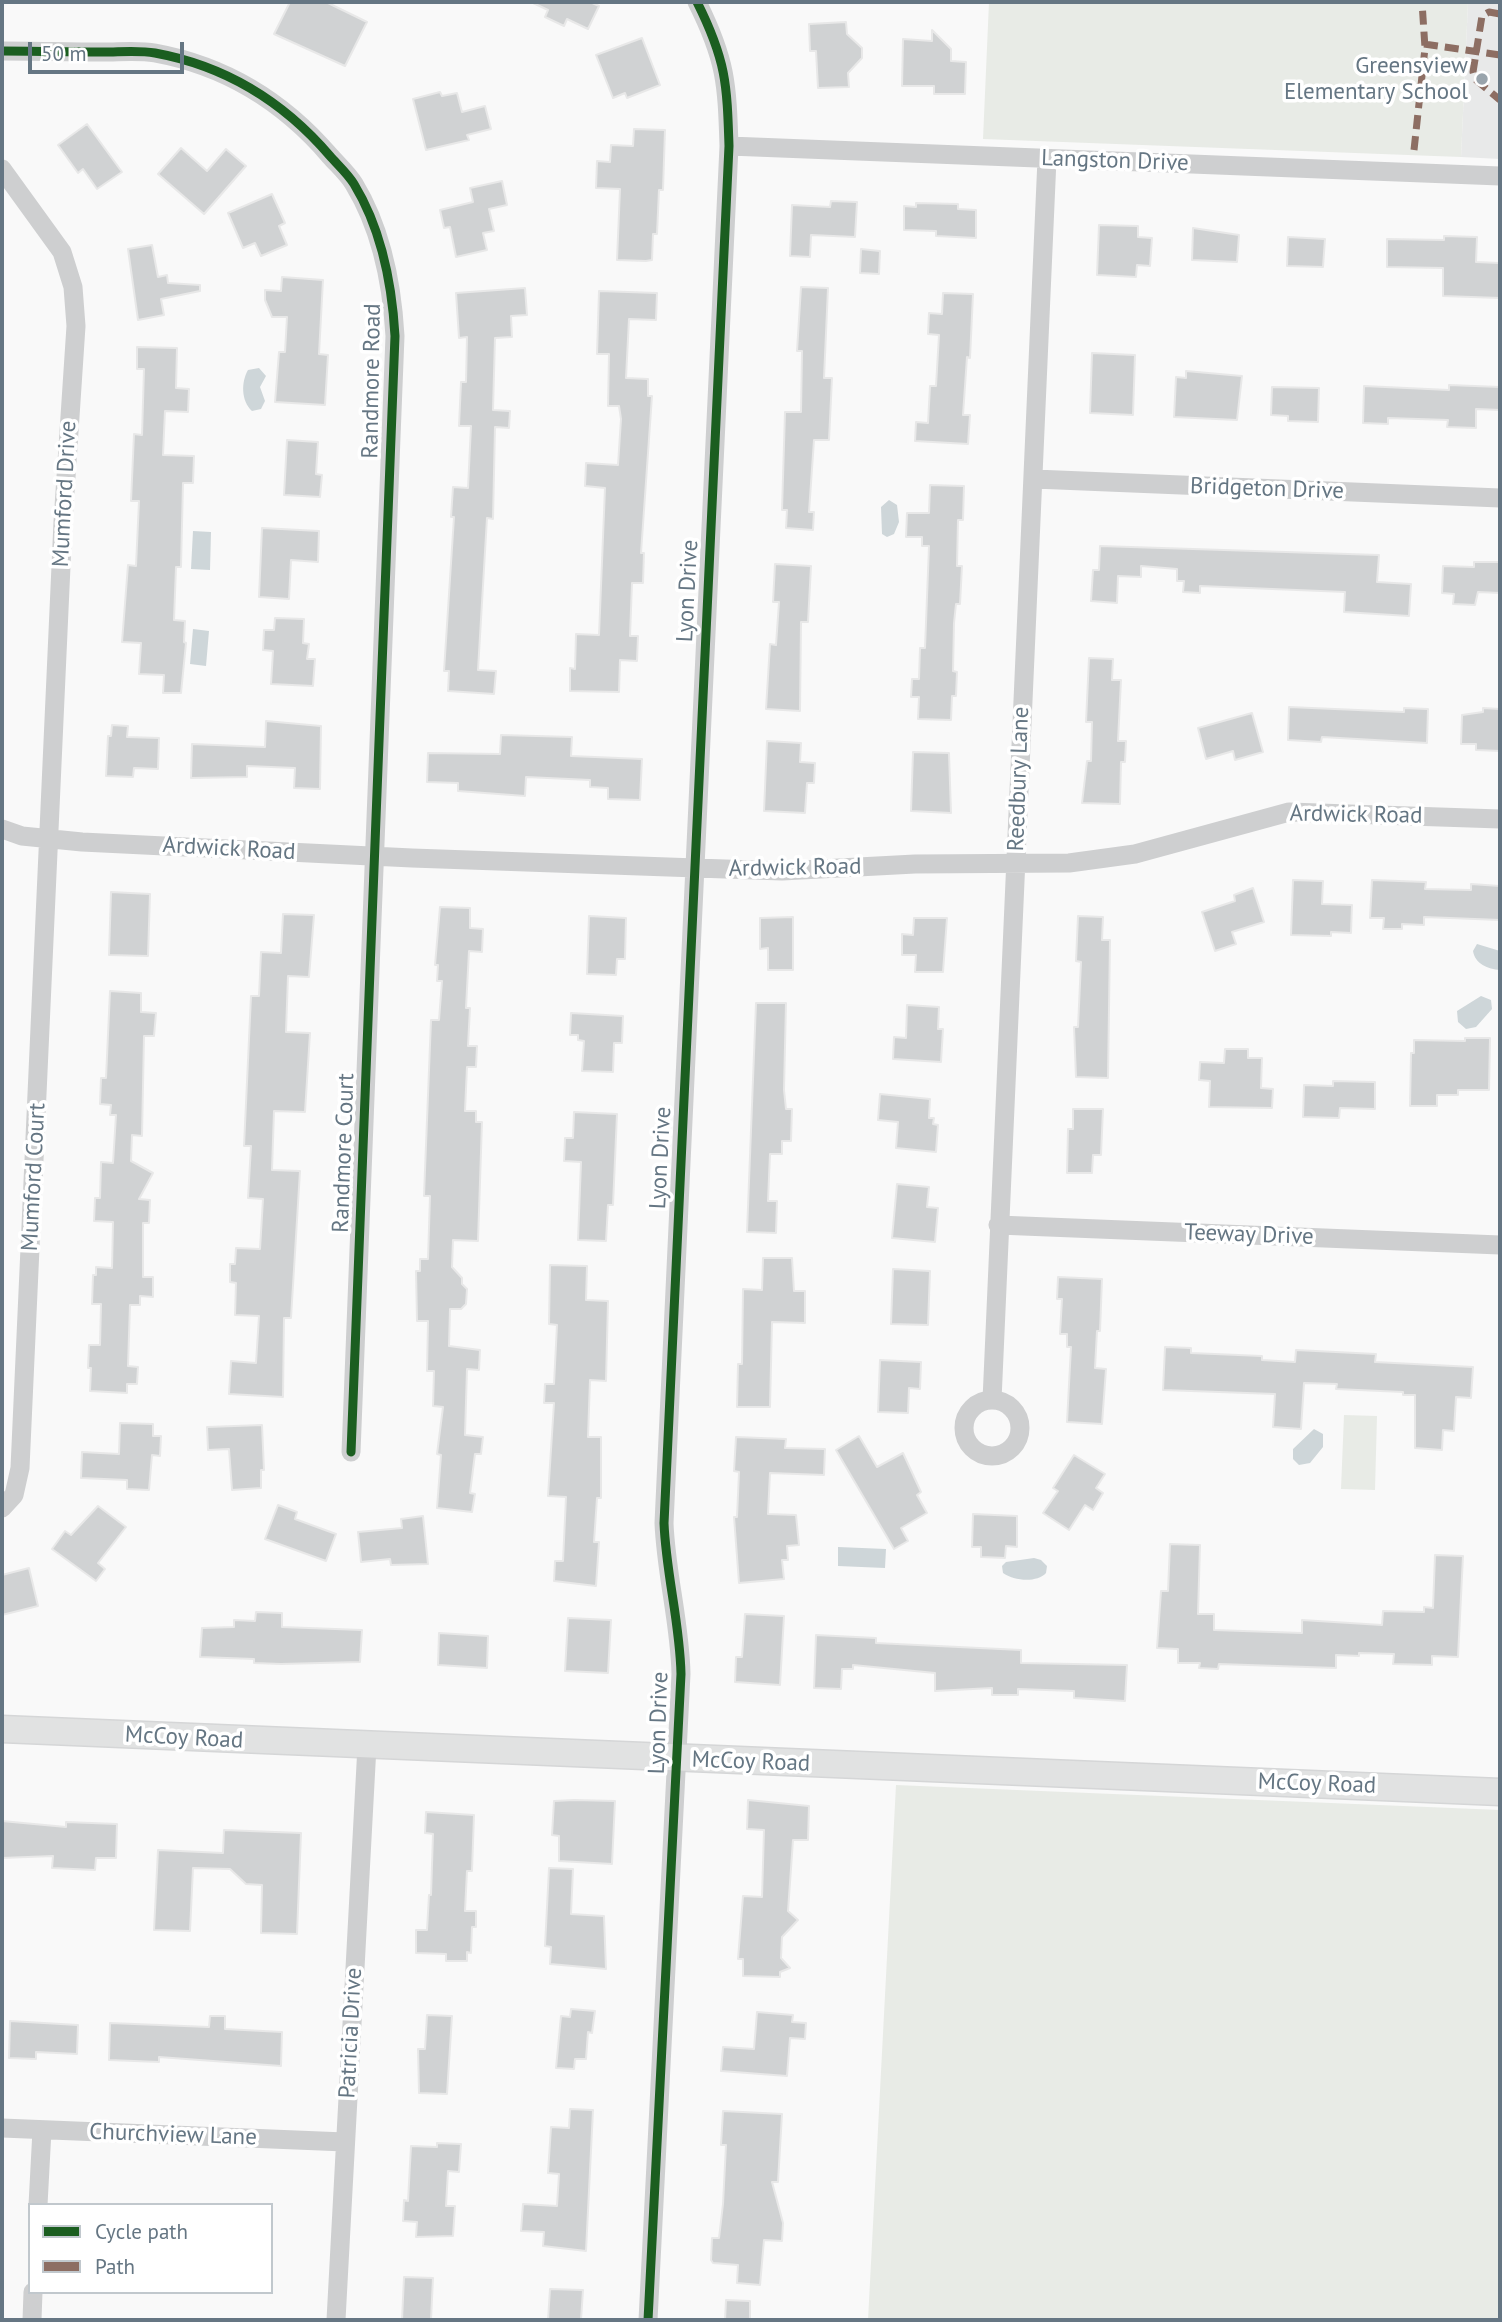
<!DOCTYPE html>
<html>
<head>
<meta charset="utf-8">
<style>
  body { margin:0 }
  #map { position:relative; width:1502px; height:2322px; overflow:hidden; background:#f9f9f9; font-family:"PT Sans",sans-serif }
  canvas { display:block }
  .frame { position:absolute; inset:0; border:4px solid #657683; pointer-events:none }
  .legend { position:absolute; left:28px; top:2203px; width:245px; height:91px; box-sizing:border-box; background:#fff; border:2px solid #c1c8cd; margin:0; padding:9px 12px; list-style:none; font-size:21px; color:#657683 }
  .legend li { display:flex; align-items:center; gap:14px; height:35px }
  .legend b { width:35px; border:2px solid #c1c8cd }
  .scale { position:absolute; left:28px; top:42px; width:156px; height:32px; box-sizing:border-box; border:4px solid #657683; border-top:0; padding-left:9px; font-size:21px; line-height:24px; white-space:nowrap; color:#657683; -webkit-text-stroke:5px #fff; paint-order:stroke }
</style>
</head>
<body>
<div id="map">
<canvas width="1502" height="2322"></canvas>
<div class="frame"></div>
<ul class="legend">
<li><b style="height:9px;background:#1b5e20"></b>Cycle path</li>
<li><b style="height:9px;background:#8d6e63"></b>Path</li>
</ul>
<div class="scale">50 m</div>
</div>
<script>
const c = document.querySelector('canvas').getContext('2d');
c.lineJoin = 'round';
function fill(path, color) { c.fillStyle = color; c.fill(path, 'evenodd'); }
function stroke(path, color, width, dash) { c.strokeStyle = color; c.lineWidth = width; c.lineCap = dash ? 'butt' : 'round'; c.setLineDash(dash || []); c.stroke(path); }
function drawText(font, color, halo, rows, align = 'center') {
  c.font = font + ' "PT Sans",sans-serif'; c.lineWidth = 7; c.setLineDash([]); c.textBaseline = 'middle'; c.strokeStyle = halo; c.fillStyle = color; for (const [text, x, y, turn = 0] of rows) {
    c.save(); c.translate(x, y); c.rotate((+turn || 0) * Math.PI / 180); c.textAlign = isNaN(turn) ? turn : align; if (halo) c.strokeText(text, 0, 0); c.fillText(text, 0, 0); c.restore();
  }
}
const built = new Path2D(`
  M1468 2H1500V159L1461 157Z`);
const green = new Path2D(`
  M989 2H1468L1461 157 983 139Z
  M1344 1415 1377 1416 1375 1490 1341 1489Z
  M896 1785 1500 1810V2320H868Z`);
const water = new Path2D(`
  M259 368 266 376 260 387 265 401 261 409 252 411C241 401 241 382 248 370Z
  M889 500 897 505 899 522 894 534 887 537 882 534 881 507Z
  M193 531 211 532 210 570 191 569Z
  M193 629 209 631 206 666 190 664Z
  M1477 944 1500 951V970C1488 969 1475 964 1473 951Z
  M1481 996 1491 1000 1492 1009 1476 1027 1466 1029 1458 1022 1457 1011Z
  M1314 1429 1323 1434V1447L1310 1463 1299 1465 1293 1459V1449Z
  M838 1547 886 1549 885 1568 838 1566Z
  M1034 1558 1041 1560 1047 1566 1046 1573C1037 1583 1014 1581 1003 1573L1002 1566 1006 1562Z`);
const building = new Path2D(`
  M290 2H326L367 22 345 66 274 34Z
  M531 2H590L599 6 588 29 567 19 564 26 545 17 548 10Z
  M846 22 847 34 862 48V58L848 73 849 87 818 88 816 51H810L809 24Z
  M932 30 951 49V61L966 62 965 94H934V86H902L903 39 932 41Z
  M642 38 660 85 627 98 625 93 613 98 596 55Z
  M440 92 442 96 457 93 462 112 485 106 491 129 467 135 469 140 426 150 413 99Z
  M87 124 122 172 97 189 83 169 78 173 58 145Z
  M634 129 665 130 663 190H659L657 234H653L652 260 646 261 617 260 620 189 596 188 597 161 610 162 611 145 633 146Z
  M181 148 207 171 226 149 246 166 204 214 158 174Z
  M502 181 507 205 489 209 494 231 483 233 487 250 456 257 450 227 444 228 440 210 473 202 470 188Z
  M272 194 285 223 279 226 287 245 261 256 255 243 243 248 228 213Z
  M831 201 857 202 855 237 811 235 810 257 790 256 792 205 830 207Z
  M916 203 958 204V209L976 210V238L936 236V231L904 230V206L916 207Z
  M1099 225 1138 226V237L1152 238 1150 266 1137 265 1136 277 1097 275Z
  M1193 228 1239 235 1237 262 1192 260Z
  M1444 236 1477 237 1476 262 1500 263V298L1443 296V268L1387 267V239L1444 240Z
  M1288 237 1325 239 1323 267 1287 266Z
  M152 245 158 277 167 275 168 283 200 285V291L161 299 164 315 138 320 128 249Z
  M861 249 880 251 879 274 860 273Z
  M282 277 323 280 319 354 328 355 325 405 275 402 279 352H285L287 317H272L265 300V290L281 291Z
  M801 287 828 288 824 378H832L829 440H814L809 512H814L813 530 786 528 787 510H782L785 412H801L802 351H797Z
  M525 288 527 315 511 316 512 337 495 338 493 410 510 411 509 428 495 427 493 519 487 518 478 670 496 671 494 694 448 691 449 671H444L454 517H451L453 487 468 488 471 426H459L461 382H466L467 337 459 338 456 293Z
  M599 291 657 293 656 320 629 319 626 378 648 379V396H652L641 553H644L643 583H632L630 636H638L637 661 620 660 619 692 570 691V668L575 669 576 634 599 635 605 488 585 486 586 463 618 465 621 419 619 406H608L609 354H597Z
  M943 293 973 294 970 358 967 357 963 415H970L968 444 915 441 916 422 928 423 930 386H936L939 335 928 334 929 313 942 314Z
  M137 347 177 348 176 388 189 389 188 412 165 411 163 455 194 456 193 483H183L181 567H176L174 620 185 621 184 642 186 643 181 693H163L164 675 139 674 141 643 122 642 128 565 136 566 139 501H131L134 434 142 435 144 369H137Z
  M1092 353 1135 355 1133 415 1090 413Z
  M1186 371 1242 376 1237 420 1174 417 1176 377 1186 378Z
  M1449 385 1500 387V410L1476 409V428L1447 427 1448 420 1388 418V424L1363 423 1364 386 1449 390Z
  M1272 387 1319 388 1318 422 1288 421V416L1271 415Z
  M287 440 318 442 316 474 322 475 320 497 284 495Z
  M930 485 964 486 963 520H958L957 566H962L960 604H956L954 623 953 671 957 672 956 696H952L951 720 918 719 919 697H911L912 679H919L920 648H925L929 546H922V537H906L907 513H929Z
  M262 528 319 531 318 562 291 560 289 599 259 597Z
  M1100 546 1379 555 1377 582 1411 584 1409 616 1344 612 1345 592 1200 586V593L1183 592 1184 581H1177V569L1141 566V577L1118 576 1117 603 1091 601 1093 570H1099Z
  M1474 562H1500V593L1478 592 1475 605 1453 604 1454 594 1442 593 1443 566 1474 567Z
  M775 564 811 566 808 622H801L800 711 766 709 770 644 776 645 779 602H773Z
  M275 618 304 619 303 643 309 644 307 659H315L313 686 271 684 273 651 263 650 264 630H274Z
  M1089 658 1113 659 1112 680H1121L1118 741H1126L1125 762H1121L1120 804 1082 803 1087 761H1091L1092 722H1086Z
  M1289 707 1404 712V708L1428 709 1427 743 1322 737 1321 742 1288 740Z
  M1483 708 1500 709V751L1476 750V744H1461L1462 715 1483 712Z
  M1252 713 1263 752 1235 760 1233 751 1206 759 1198 728Z
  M266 721 321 726 320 789 294 788 295 768 247 766V777L191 778 192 744 265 747Z
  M112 725 128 726 127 737 159 738 158 769 134 768 133 777 106 776 108 736H111Z
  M501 735 572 737 571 756 642 759 640 800 608 799V788L590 787V780L526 777 525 796 458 791V783L427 782 428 753 500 754Z
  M767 741 801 743 800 762 815 763 814 783H807L805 813 764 811Z
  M913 752 949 753 951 813 911 811Z
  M1293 880 1323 881 1322 904 1352 905 1351 933 1331 932V936L1291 935Z
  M1372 880 1426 882 1425 889 1471 890V884L1500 886V920L1424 917V925L1402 924V929H1383L1384 918H1370Z
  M1253 888 1264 922 1232 932 1236 944 1215 951 1202 912 1235 901 1234 895Z
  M111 892 150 894 148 956 109 955Z
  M440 907 470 908V928L483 929 482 952 469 951 466 1008H470L468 1046H477L476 1067H467L465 1111H476V1122H482L478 1241 453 1240 452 1267 462 1278V1284L467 1289 466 1304 461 1309H450L449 1346 480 1350 479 1370 467 1369 465 1435 483 1437 481 1454H475L470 1493 475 1494 472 1512 437 1508 441 1455 437 1454 443 1407 433 1406 434 1371H427L428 1321H417L416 1271H420V1259H428L430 1196H424L425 1170 431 1020H439L442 981H437L438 965H435Z
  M283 914 314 915 309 977 288 976 286 1032 310 1033 305 1112 274 1111 272 1170 300 1171 291 1318H284L283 1397 229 1394 231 1361 256 1363 259 1316 235 1315 236 1283 230 1282V1264H235L236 1248 260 1249 263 1199 248 1198 251 1146H244L251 996H259L261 952 281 953Z
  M589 916 626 918 625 959H617L616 975 587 974Z
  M1078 916 1103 917 1102 940H1110L1108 1078 1076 1077 1074 1027H1078L1081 962 1076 961Z
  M793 917V970H768V948L760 949V918Z
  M914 918H947L943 972H915L916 955H902V934L913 935Z
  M110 991 141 993V1012L156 1013 154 1036H144L142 1136 132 1135 131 1161 153 1173 139 1199 150 1200 149 1223H143V1277H153V1297L140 1296V1305H130L128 1366 138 1367 137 1384H127V1393L90 1391 91 1368H88L89 1345H100L101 1304H92L93 1275H96V1267L112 1268 113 1222 94 1221 95 1198H100L101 1162 113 1163 116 1115H110L111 1105 100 1104 101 1078H106Z
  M756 1003H786L784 1090 786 1109H792L791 1141H782V1154H770L768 1201H777L776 1233 747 1232Z
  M907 1005 939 1007 938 1029H943L941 1062 893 1059 894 1037 906 1038Z
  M571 1013 623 1016 622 1043H614L613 1072 582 1071 584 1041 578 1040V1035H570Z
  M1465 1038H1490L1489 1090H1458V1095H1437V1106H1410L1411 1053H1414V1040L1465 1041Z
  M1225 1049H1248V1058H1262L1261 1088 1273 1089 1272 1108 1209 1107 1210 1081 1199 1080 1200 1062 1224 1063Z
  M1333 1081 1375 1082V1109L1340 1108 1339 1118 1303 1117 1304 1085 1333 1086Z
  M880 1094 930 1099 929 1118H934L933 1124 938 1125 936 1152 896 1148 898 1122 878 1120Z
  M1073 1109H1103L1101 1155H1093L1092 1173H1067L1068 1129H1073Z
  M574 1112 617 1114 613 1205H608L606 1241 578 1240 581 1162 564 1161 565 1138H573Z
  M897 1184 929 1187 927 1207 938 1208 935 1242 892 1238Z
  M763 1258H792L794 1291H805V1323L772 1322 770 1407H737L738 1364H742L743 1289 762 1290Z
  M550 1265 587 1266 586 1300 608 1301 606 1381 590 1380 588 1437H601V1498H597L594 1542H599L596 1586 554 1581 555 1561H563L566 1497 548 1496 554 1403H544L545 1384H554L557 1325 549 1324Z
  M893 1269 930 1271 928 1325 891 1324Z
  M1058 1277 1102 1279 1100 1331H1097L1095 1368 1106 1369 1102 1424 1067 1422 1071 1347H1067V1334H1060L1062 1299H1057Z
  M1165 1347 1191 1348V1353L1262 1356V1360L1295 1362 1296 1350 1376 1354 1375 1362 1473 1367 1471 1398 1456 1397 1454 1431 1443 1430 1442 1450 1415 1448V1395H1403V1392L1336 1389 1337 1384 1304 1383 1301 1429 1273 1427 1275 1394 1163 1390Z
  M880 1360 921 1362 920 1389 909 1388 908 1413 878 1412Z
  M120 1423 153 1424V1436H161L160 1456 152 1455 149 1490 127 1489V1480L81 1478 82 1452 119 1454Z
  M262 1425 264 1470H261V1488L232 1490 229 1449 208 1450 207 1427Z
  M859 1436 877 1467 903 1453 921 1492 917 1495 927 1513 901 1528 908 1541 894 1549 836 1450Z
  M736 1437 786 1439 785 1448 825 1449 824 1475 770 1473 768 1514 796 1515 799 1545 787 1546 788 1560H782L784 1579 739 1583 734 1517H737L739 1472 734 1471Z
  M1074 1455 1105 1474 1096 1488 1103 1493 1093 1510 1085 1505 1069 1530 1043 1513 1058 1491 1053 1488Z
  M278 1505 297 1512 295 1519 336 1534 326 1561 265 1539Z
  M98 1506 126 1527 98 1563 105 1569 96 1581 52 1549 65 1531 71 1535Z
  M973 1514 1017 1516V1547L1006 1546 1005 1558 981 1557V1547H972Z
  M423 1516 428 1564 391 1565 390 1559 361 1562 358 1532 402 1528 401 1519Z
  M1170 1544 1200 1545 1198 1614H1214V1630L1302 1633V1620L1382 1625 1383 1611 1424 1612V1607L1433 1608 1435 1555 1463 1556 1458 1657 1432 1656V1665L1393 1664 1394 1654 1359 1653V1656L1336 1655V1668L1219 1664 1218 1669 1199 1668 1200 1663H1178V1649L1157 1648 1161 1591H1168Z
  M29 1568 38 1606 2 1615V1575Z
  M256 1612 282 1613V1627L362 1630 360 1662 281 1664 254 1663V1659L200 1657 202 1628 234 1627V1620L255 1621Z
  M745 1614 784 1616 780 1685 735 1682 736 1657H742Z
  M568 1618 611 1620 608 1673 565 1671Z
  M439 1633 488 1636 487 1668 438 1665Z
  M816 1635 876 1638V1643L1021 1650V1663L1127 1665 1125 1701 1074 1698V1691L1018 1689V1695H992V1688L935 1691V1673L853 1665V1669H842L841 1689 814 1688Z
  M574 1800 615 1801 612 1864 559 1861V1836L552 1835 554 1801Z
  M748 1800 809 1806 808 1840H793L788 1911 798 1920 782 1937 781 1958 790 1968 780 1972V1977L743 1976V1959H738L743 1896 762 1897 764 1830 747 1829Z
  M426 1812 474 1815 472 1871H467L465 1911H476V1927H472L471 1953 467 1952V1961H446V1954L416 1953V1930H427L429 1895H431L433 1834 425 1833Z
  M2 1821 66 1827V1822L117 1824 116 1858H96L95 1870 52 1868 53 1856 2 1858Z
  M224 1830 301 1833 297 1934 261 1933 262 1885 246 1884 230 1869 193 1868 190 1931 154 1930 158 1850 223 1853Z
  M549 1868 573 1869 571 1914 604 1916 606 1969 550 1964 551 1947 545 1946Z
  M571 2009 595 2011 592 2033 588 2032 586 2059H575L574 2069 556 2068 561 2016 570 2017Z
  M757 2012 793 2015 792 2022 806 2023 805 2039 790 2038 787 2076 721 2071 723 2047 754 2049Z
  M427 2015 452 2016 447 2094 419 2093 418 2049H425Z
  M210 2016H225V2029L282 2032 281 2066 159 2057V2062L109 2060 110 2023 209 2027Z
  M10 2021 78 2025 77 2054 36 2052V2059L9 2058Z
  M570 2109 593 2110 586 2251 543 2246 544 2232 521 2231 523 2204 557 2206 559 2174 548 2173 551 2127 569 2128Z
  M723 2111 782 2114 778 2182H772L783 2223 782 2241 764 2240 760 2285 737 2283 738 2265 713 2263 711 2260 712 2238H719L723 2204 726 2145H721Z
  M437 2143 461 2144 459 2172 448 2171 446 2206H455L453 2236 416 2237 417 2222 403 2221 404 2200 408 2201 411 2146 437 2147Z
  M404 2277 433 2278 431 2320H402Z
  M550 2289 583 2290 581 2320H548Z
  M726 2300 750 2301V2320H725Z`);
const minor = new Path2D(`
  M2 51C35 51 69 52 103 52 120 52 139 50 155 53 226 66 283 101 330 156 338 165 348 174 354 184 382 230 392 283 395 336L351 1452
  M729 146 1500 176
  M2 169 62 252 73 287 76 326 63 522 20 1468 14 1495 2 1508
  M1034 479 1500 498
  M2 829 22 836 82 842 412 858 782 871 915 864 1069 863 1135 854 1289 812 1500 819
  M998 1225 1500 1245
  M992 1400 1047 159
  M964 1428a28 28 0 1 1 56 0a28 28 0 1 1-56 0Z
  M2 2128 345 2142
  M38 2205 42 2130
  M32 2320 33 2292
  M336 2320 367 1746
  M648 2320 681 1674C680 1623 666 1574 664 1523L729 146C727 83 726 60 697 2`);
const secondary = new Path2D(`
  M2 1729 1500 1792`);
const quiet = new Path2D(`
  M1500 14 1489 12 1482 16 1473 72 1475 79 1500 100
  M1424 44 1500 55
  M1414 150 1425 48 1422 2`);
const cycleway = new Path2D(`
  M2 51C35 51 69 52 103 52 120 52 139 50 155 53 226 66 283 101 330 156 338 165 348 174 354 184 382 230 392 283 395 336L351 1452
  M648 2320 681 1674C680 1623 666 1574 664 1523L729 146C727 83 726 60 697 2`);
const markers = [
  [1482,79,7,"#99a4ac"]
];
const poiNames = [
  ["Greensview",1468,66],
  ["Elementary School",1468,92]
];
const streetNames = [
  ["Langston Drive",1115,161,2],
  ["Randmore Road",372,381,-89],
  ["Bridgeton Drive",1267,489,2],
  ["Mumford Drive",65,494,-87],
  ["Lyon Drive",688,591,-87],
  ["Reedbury Lane",1019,779,-88],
  ["Ardwick Road",1356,815,1],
  ["Ardwick Road",229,849,3],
  ["Ardwick Road",795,868,-1],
  ["Randmore Court",344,1153,-88],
  ["Lyon Drive",661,1158,-87],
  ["Mumford Court",34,1177,-87],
  ["Teeway Drive",1249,1235,2],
  ["Lyon Drive",659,1723,-88],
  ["McCoy Road",184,1738,3],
  ["McCoy Road",751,1762,2],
  ["McCoy Road",1317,1784,2],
  ["Patricia Drive",351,2033,-87],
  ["Churchview Lane",173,2135,2]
];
fill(built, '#e8e9e9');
fill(green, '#e8ebe6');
fill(water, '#ced6d9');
fill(building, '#d0d2d3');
stroke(building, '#e8e8e8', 2);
stroke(secondary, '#d5d6d7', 29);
stroke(minor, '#cecfd0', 19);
stroke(secondary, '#e1e2e2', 26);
stroke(quiet, '#8d6e63', 7, [14, 7]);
stroke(cycleway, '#1b5e20', 9);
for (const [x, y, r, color] of markers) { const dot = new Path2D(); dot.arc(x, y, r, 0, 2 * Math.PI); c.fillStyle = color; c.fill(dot); stroke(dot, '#fff', 2.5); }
drawText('23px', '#657683', '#fff', poiNames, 'right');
drawText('23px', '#657683', '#fff', streetNames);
</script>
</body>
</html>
